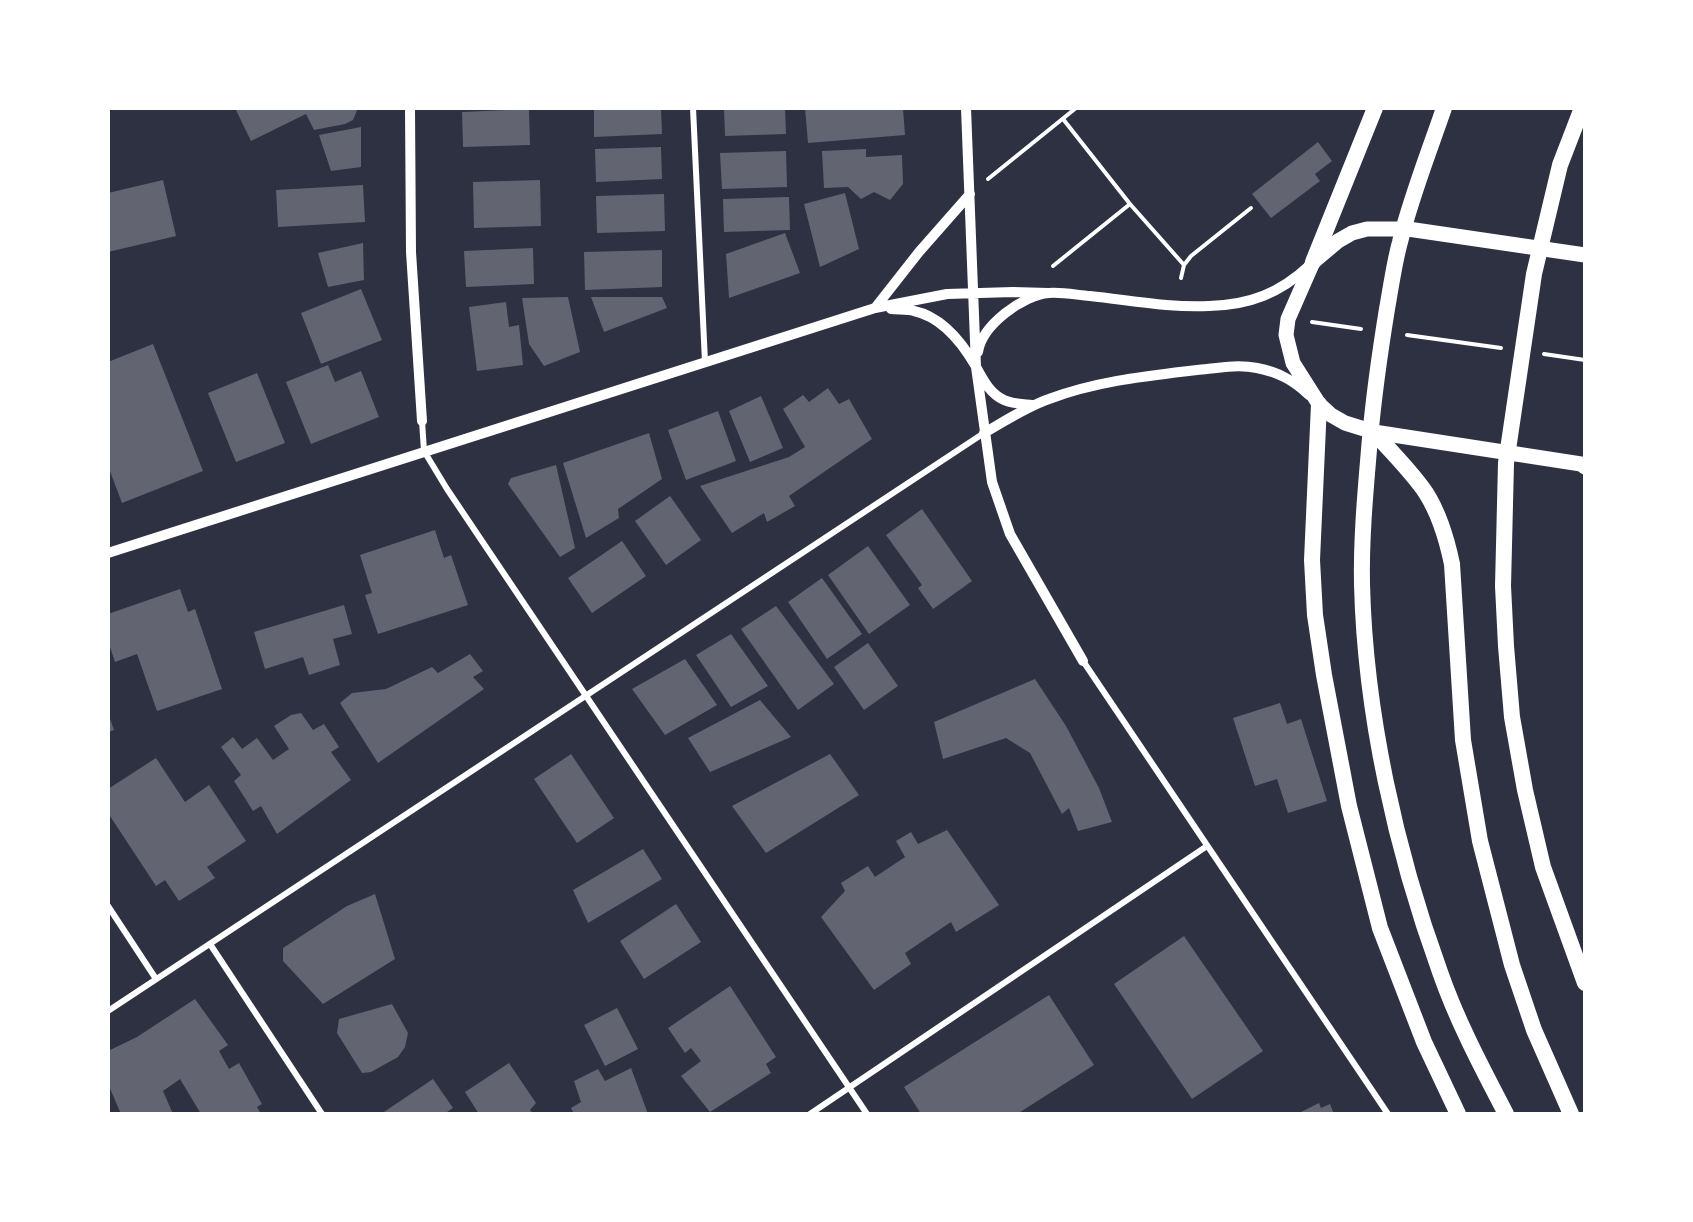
<!DOCTYPE html>
<html>
<head>
<meta charset="utf-8">
<style>
  body { margin:0 }
  #map { position:relative; width:1693px; height:1222px; overflow:hidden; background:#2d3142; font-family:"Fira Sans",sans-serif }
  canvas { display:block }
  .frame { position:absolute; inset:0; border:110px solid #fff; pointer-events:none }
</style>
</head>
<body>
<div id="map">
<canvas width="1693" height="1222"></canvas>
<div class="frame"></div>
</div>
<script>
const c = document.querySelector('canvas').getContext('2d');
c.lineJoin = 'round';
function fill(path, color) { c.fillStyle = color; c.fill(path, 'evenodd'); }
function stroke(path, color, width, dash) { c.strokeStyle = color; c.lineWidth = width; c.lineCap = dash ? 'butt' : 'round'; c.setLineDash(dash || []); c.stroke(path); }
const building = new Path2D(`
  M235 108H358L353 120 345 124 314 130 306 114 251 141Z
  M594 108H661L662 134 594 137Z
  M724 108H785L786 134 725 136Z
  M805 108H903L905 135 808 143Z
  M529 109 530 145 463 147 462 112Z
  M361 127V167L331 171 319 135Z
  M1318 142 1332 161 1315 174 1320 181 1271 218 1252 194Z
  M661 147 662 179 596 182 595 149Z
  M866 149V157L902 155 903 184 890 200 874 192 861 199 848 187 824 188 822 151Z
  M786 151 787 187 722 189 720 153Z
  M163 180 176 236 108 252V193Z
  M540 180 541 226 474 228 473 182Z
  M363 185 365 222 278 227 276 190Z
  M845 193 859 249 820 267 804 204Z
  M664 194 665 231 597 233 596 196Z
  M789 197 790 230 724 232 723 199Z
  M785 233 800 273 729 298 726 254Z
  M363 243 364 280 328 287 318 253Z
  M533 248 534 284 466 287 464 251Z
  M662 250V287L585 290 584 252Z
  M361 289 382 340 321 364 301 313Z
  M568 297 580 352 544 366 529 344 522 298Z
  M591 297H662L667 308 604 332Z
  M506 302 509 327 519 325 523 365 477 371 469 307Z
  M153 344 203 471 122 503 108 466V362Z
  M328 365 335 382 361 371 379 417 311 444 286 382Z
  M257 373 285 443 236 462 208 393Z
  M828 388 839 404 849 399 872 439 789 496 795 506 767 522 764 513 732 533 700 486 789 457 805 447 783 409 803 395 809 402Z
  M761 396 783 448 750 462 729 411Z
  M718 411 736 461 686 480 668 430Z
  M649 433 662 479 618 509 619 518 586 538 563 463Z
  M556 465 575 548 560 557 508 484 511 478Z
  M670 496 701 540 666 565 635 521Z
  M922 509 972 581 933 609 918 588 922 585 886 535Z
  M435 530 444 558 451 555 468 605 378 634 365 595 372 593 360 555Z
  M622 541 646 576 592 613 568 578Z
  M868 546 910 605 869 634 828 575Z
  M822 578 862 634 827 659 788 602Z
  M180 589 188 612 195 609 222 689 157 711 137 654 115 662 108 641V614Z
  M344 605 352 634 333 639 340 665 309 675 303 657 265 669 254 632Z
  M776 606 834 684 798 710 741 629Z
  M731 634 768 686 731 707 696 655Z
  M868 643 898 686 864 710 834 667Z
  M470 654 483 671 473 677 484 689 378 763 340 703 352 693 386 689 432 667 438 673Z
  M685 659 717 705 665 735 632 689Z
  M1035 679 1066 726 1099 788 1112 822 1078 831 1069 808 1062 814 1030 753 1006 738 943 759 934 722Z
  M760 700 791 737 710 772 688 738Z
  M1280 703 1287 724 1301 719 1327 801 1288 813 1277 779 1255 786 1233 718Z
  M108 713 114 730 108 732Z
  M301 713 313 730 324 724 339 747 331 752 351 780 277 834 261 806 253 811 234 781 241 775 221 747 233 737 242 749 257 738 273 760 289 749 274 726 291 715Z
  M571 754 614 818 577 843 534 779Z
  M830 754 859 795 766 853 732 806Z
  M156 758 185 802 209 785 246 841 207 867 215 878 179 901 165 880 156 886 108 813V789Z
  M947 830 999 905 956 932 951 922 905 953 911 964 874 990 821 917 845 891 841 883 868 866 875 877 905 857 896 841 911 832 918 844Z
  M643 849 662 879 588 923 573 890Z
  M375 894 395 959 323 1004 283 961V948L347 906Z
  M676 904 701 942 644 979 620 941Z
  M1184 936 1263 1051 1192 1099 1114 984Z
  M730 986 776 1057 766 1064 771 1073 710 1112 681 1076 701 1061 691 1048 685 1053 668 1028Z
  M1049 995 1094 1065 1017 1114H921L904 1087Z
  M195 999 228 1045 219 1051 229 1069 239 1063 262 1104 257 1107 261 1114H201L180 1079 163 1091 173 1114H121L108 1084V1051L137 1037Z
  M392 1004 408 1033 405 1047 398 1057 371 1072 362 1073 337 1033 339 1019Z
  M617 1008 638 1049 605 1066 584 1025Z
  M509 1063 536 1103 530 1110 533 1114H479L465 1092Z
  M631 1068 648 1114H574L571 1108 581 1102 574 1081 598 1069 605 1081Z
  M433 1079 453 1108 444 1114H381Z
  M1319 1103 1321 1108 1330 1104 1334 1114H1297Z`);
const path = new Path2D(`
  M1063 119 1130 204
  M988 179 1076 108
  M1053 266 1130 204 1184 265
  M1181 278 1184 265 1191 256 1251 208
  M1312 322 1361 329
  M1407 335 1501 348
  M1544 354 1585 360`);
const minor = new Path2D(`
  M693 108 705 362
  M422 421 424 451 447 489 867 1114
  M1083 661 1388 1114
  M108 906 156 979
  M210 944 322 1114
  M108 1011 984 433
  M810 1114 1207 846`);
const tertiary = new Path2D(`
  M410 108 411 252 422 421
  M966 108 976 367 992 482 1010 534 1083 661
  M875 308 919 252 970 194
  M891 309C898 310 907 309 914 311 942 317 961 341 975 365 983 379 989 393 1004 400 1013 404 1023 404 1032 405
  M978 352C982 325 1023 295 1049 293 1062 292 1077 295 1090 296 1129 300 1170 308 1209 306 1250 305 1280 293 1309 266
  M984 433C1005 421 1026 407 1049 399 1097 381 1147 376 1197 370 1217 368 1238 364 1257 368 1278 372 1293 380 1309 395
  M108 553 875 308 947 294 1013 292 1048 293`);
const primary = new Path2D(`
  M1585 255 1408 229H1367L1352 233 1338 241 1313 262 1288 319 1286 335 1293 363 1319 404 1331 415 1345 423 1374 432 1581 464 1585 467`);
const trunk = new Path2D(`
  M1444 108C1429 152 1411 197 1400 242 1394 264 1391 287 1387 309 1380 352 1374 394 1370 438 1366 486 1361 536 1362 584 1365 713 1396 851 1440 972 1457 1021 1482 1068 1506 1114
  M1582 108 1560 165 1534 274 1506 463 1503 586 1506 646 1512 717 1525 790 1543 867 1585 983
  M1313 262 1375 108
  M1319 404 1312 560 1315 615 1324 675 1349 806 1380 928 1424 1042 1458 1114
  M1374 432C1391 452 1412 472 1426 493 1440 515 1447 540 1452 564L1463 740 1480 841 1512 965 1534 1030 1571 1114`);
fill(building, '#626471');
stroke(path, '#fff', 4);
stroke(minor, '#fff', 6);
stroke(tertiary, '#fff', 10);
stroke(primary, '#fff', 15);
stroke(trunk, '#fff', 16);
</script>
</body>
</html>
